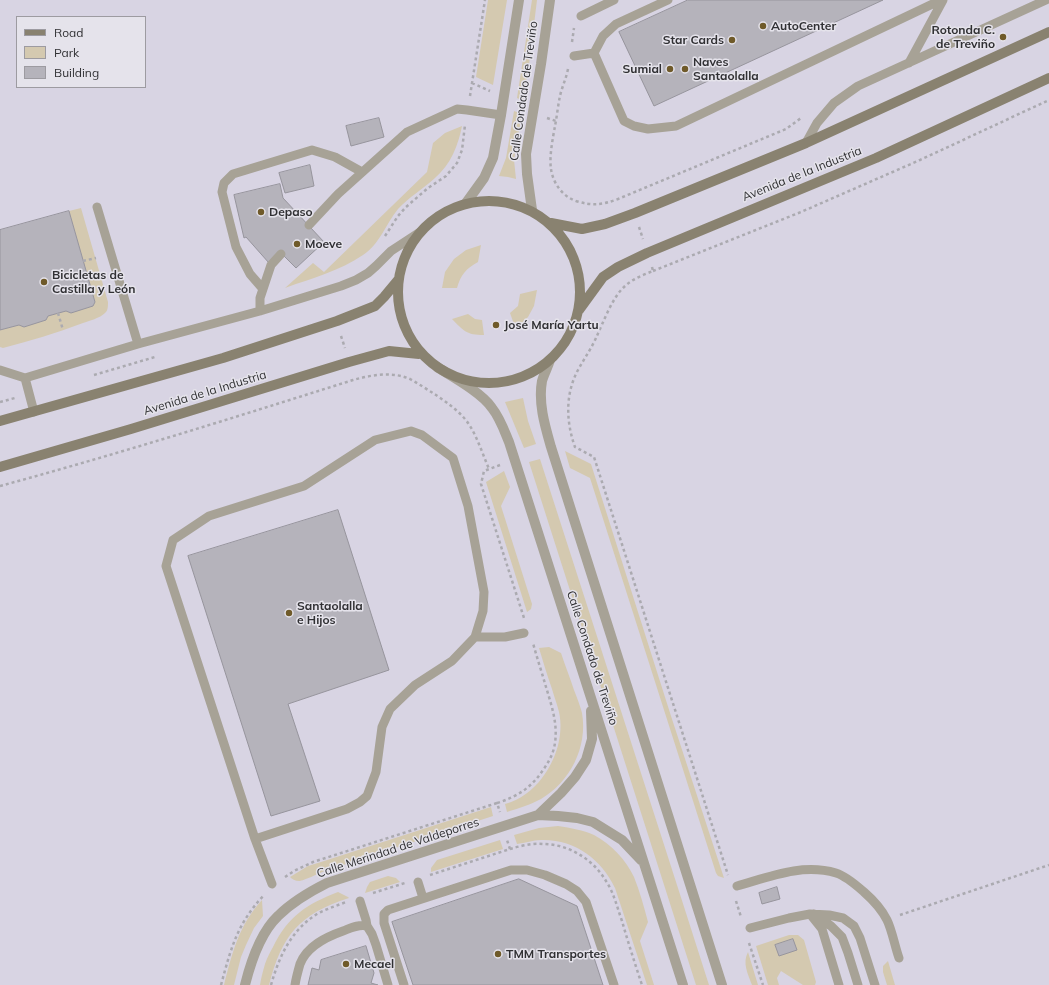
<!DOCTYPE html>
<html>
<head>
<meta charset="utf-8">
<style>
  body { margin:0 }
  #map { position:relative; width:1049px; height:985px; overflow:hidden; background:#e5e3eb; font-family:Mulish,sans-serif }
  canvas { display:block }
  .legend { position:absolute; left:16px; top:16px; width:130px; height:72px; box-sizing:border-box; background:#e5e3eb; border:1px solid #9d9ba1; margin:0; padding:5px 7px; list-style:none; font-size:12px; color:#303033 }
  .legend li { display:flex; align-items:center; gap:8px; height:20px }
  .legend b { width:20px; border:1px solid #9d9ba1 }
</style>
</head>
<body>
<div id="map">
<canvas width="1049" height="985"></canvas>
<ul class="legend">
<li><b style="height:5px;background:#898270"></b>Road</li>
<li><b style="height:11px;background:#d4c9b0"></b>Park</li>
<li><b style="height:11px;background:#b5b3bb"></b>Building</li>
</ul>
</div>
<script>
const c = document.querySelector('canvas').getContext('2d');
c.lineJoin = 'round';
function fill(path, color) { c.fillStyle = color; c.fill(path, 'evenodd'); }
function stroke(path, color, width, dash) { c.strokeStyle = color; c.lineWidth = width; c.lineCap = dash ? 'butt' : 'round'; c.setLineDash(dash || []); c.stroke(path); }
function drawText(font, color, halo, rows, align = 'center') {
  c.font = font + ' Mulish,sans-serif'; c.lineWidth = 3; c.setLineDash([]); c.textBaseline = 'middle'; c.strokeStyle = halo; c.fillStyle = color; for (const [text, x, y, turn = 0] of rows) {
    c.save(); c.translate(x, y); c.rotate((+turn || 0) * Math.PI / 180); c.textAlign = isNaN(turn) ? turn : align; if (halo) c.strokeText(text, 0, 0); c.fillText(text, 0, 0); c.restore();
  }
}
const built = new Path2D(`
  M0 0H1049V985H0ZM17 17H145V87H17Z`);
const green = new Path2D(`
  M488 0H507L493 85 476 77Z
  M532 0H537L529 65 523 101 517 98Z
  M514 111 522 114 514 160 516 179 508 177 499 176 506 158Z
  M462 126C458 146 451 164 435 178 423 189 409 197 398 209 386 224 379 245 363 255 340 271 312 278 285 288L313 263 324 272 427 172 433 143 445 133Z
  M81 208 108 302C108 306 108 311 105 313 100 318 89 321 83 323 56 333 30 341 3 348L0 347V330L19 325 24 327 46 320 48 316 66 311 71 313 93 306 95 302 69 211Z
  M481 245 478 262C466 269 461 274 457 288H442L445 272 454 259 466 250Z
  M537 290 534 306 528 317 516 330 510 313 518 306 520 294Z
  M468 314 475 319 482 320 484 335C466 335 464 331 452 319Z
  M523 398 528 421 536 444 524 448 505 402Z
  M565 451 591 464 671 716 724 878 718 876 716 873 590 478 570 468Z
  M540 459 686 913 709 985H696L529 462Z
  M504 471 510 487 501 506 532 604 531 609 527 612 486 482Z
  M549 647 561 653C565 665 570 678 574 690 577 698 580 705 582 713 588 747 570 782 541 799 530 805 519 808 507 812L505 804C520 800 533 790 542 778 556 760 564 735 559 712 557 704 554 696 552 689 547 675 543 661 539 648Z
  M491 807 493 816 328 870C321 872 304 881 299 881 295 881 292 879 290 877L308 866 321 862Z
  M558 826C571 828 583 830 594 835 611 844 626 860 634 877 640 892 644 907 648 922L640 941 654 985H647L615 888C601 859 575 839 541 840 533 840 525 843 517 844L514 835 539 828Z
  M500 840 503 849 431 872V868L437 860Z
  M388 876 396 878 400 882 365 893 367 887 370 882Z
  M338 892 348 897 349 898C299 914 282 935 269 985H260C261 978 263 971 265 964 267 958 270 952 273 947 288 916 307 904 338 892Z
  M262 900 263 916 254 928 246 945 241 957 234 985H224C232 953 239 925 262 900Z
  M789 935H798L804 940 816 982 815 985H803L781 971 777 978 779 985H768L756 946Z
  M748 952 758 985H752C748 974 742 963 748 952Z
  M888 961 895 985H887L883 972V966Z`);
const building = new Path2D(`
  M688 0H883L654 106 619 32Z
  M379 118 384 137 351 146 346 126Z
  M310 165 314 186 285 193 279 173Z
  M280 184 283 198 324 242 296 268 280 252 269 263 246 237 244 238 234 195Z
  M69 211 95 302 93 306 71 313 66 311 48 316 46 320 24 327 19 325 0 330V230Z
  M338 510 389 670 288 704 320 801 271 816 188 556Z
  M519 879 577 906 603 985H413L392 922Z
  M777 887 780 899 762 904 759 893Z
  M793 939 797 950 779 956 775 945Z
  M366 946 374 973 371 983 378 985H308L312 968 319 970 321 960Z`);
const path = new Path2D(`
  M572 42 574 28
  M568 69C566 79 562 87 560 96 558 105 557 116 555 126 553 137 549 157 551 169 553 183 562 196 576 201 592 206 602 205 618 199L786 129 801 118
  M472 83 490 91
  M470 96 485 0
  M547 118 556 121
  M639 227 643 239
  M385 236 398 216 406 207 428 188 446 176 457 163 462 150 465 125
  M83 261 96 258
  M652 267 653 271C643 275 632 279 624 287 612 298 603 323 596 338 591 349 584 359 578 370 565 394 566 422 575 447L594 457 728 875
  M653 271 801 212 920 160 1049 100
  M58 313 63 330
  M341 336 345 348
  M94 375 155 357
  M0 402 15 398
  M500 465 484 471 481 484 524 618
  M0 486C118 454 236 417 353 380 371 375 392 371 410 379 419 384 428 390 436 395 449 404 462 413 470 426 478 439 483 455 489 469
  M497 803C517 797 532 787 543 770 548 763 552 756 554 748 559 727 552 707 546 687 542 673 537 658 533 643
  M510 849C520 846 532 843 543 844 568 844 593 859 606 881 614 893 617 907 622 921 628 942 635 964 642 985
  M430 875 510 849 507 840
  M285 877 294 871 313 862 497 803 500 812
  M373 893 405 883
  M736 901 741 917
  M900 915 1049 865
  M749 943 763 985
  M221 985C231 948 237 924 264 895
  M271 985C279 957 291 930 317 914 326 909 336 906 346 902`);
const service = new Path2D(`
  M581 16 614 0
  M594 53 603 36 616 24 668 0
  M574 56 594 53 624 121 634 126 648 129 676 126 941 0
  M909 63 943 0
  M806 143 817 123 834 103 858 86 1046 0
  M97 207 138 344
  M309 225 338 194 407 132 457 109 467 110 501 115
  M263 289 250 274 236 247 222 192 224 183 233 174 312 150 335 157 362 172
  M260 311V298L271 265 281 254
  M0 370 25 378 138 344 260 311 341 286 356 280 368 273 376 266 391 251 420 232
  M25 378 34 412
  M475 637H505L524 633
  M255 839 347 809 360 802 367 796 376 772 382 727 390 709 415 685 452 661 475 637 483 611 484 592 468 506 453 458 422 435 411 431 375 440 304 486 209 516 173 540 166 566 255 839 272 884
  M418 882 423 898
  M737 886C769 877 802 863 836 873 846 876 856 885 864 892 872 899 882 910 887 920 892 930 895 947 899 958
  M360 901 366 920 367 926
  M810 914 829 915 843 918 854 926 860 938 875 985
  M814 914 831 926 842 937 848 953 858 985
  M750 928 789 918 810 914 822 929 839 985
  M295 985C296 978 298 971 300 964 307 946 326 937 343 931 351 928 358 924 367 926L372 934 376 945 388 985
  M404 985 384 923V914L388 910 511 870H527L545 875 566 884 577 891 586 902 614 985`);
const minor = new Path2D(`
  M466 203 484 178 493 158 501 115 519 0
  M532 210 527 174 526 154 541 64 550 0
  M550 360C548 367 544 374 542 381 538 403 545 426 551 447L722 985
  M437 367C453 377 482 393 492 408 500 418 504 430 509 442L683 985
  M538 815 561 793 575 777 586 760 592 739 591 711
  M245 985C251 961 260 933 278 916 292 902 309 892 327 883L538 815 558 816 577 818 593 822 622 840 641 860`);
const secondary = new Path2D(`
  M398 292a91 91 0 1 1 182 0a91 91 0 1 1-182 0Z
  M551 223 582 229 605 224 635 213 806 143 1049 32
  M579 310 603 277 618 267 647 253 876 158 1049 78
  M0 421 223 358 337 321 375 306 384 297 399 279
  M0 467 131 429 349 362 389 351 419 354`);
const markers = [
  [763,26,4,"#6f5a29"],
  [1003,37,4,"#6f5a29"],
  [732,40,4,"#6f5a29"],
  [670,69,4,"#6f5a29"],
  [685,69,4,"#6f5a29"],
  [261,212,4,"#6f5a29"],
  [297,244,4,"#6f5a29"],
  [44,282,4,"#6f5a29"],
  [496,325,4,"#6f5a29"],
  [289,613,4,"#6f5a29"],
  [498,954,4,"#6f5a29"],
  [346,964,4,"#6f5a29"]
];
const poiNames = [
  ["AutoCenter",771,26],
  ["Rotonda C.",995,30,"right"],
  ["de Treviño",995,44,"right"],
  ["Star Cards",724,40,"right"],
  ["Naves",693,62],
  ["Santaolalla",693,76],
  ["Sumial",662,69,"right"],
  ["Depaso",269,212],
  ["Moeve",305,244],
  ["Bicicletas de",52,275],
  ["Castilla y León",52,289],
  ["José María Yartu",504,325],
  ["Santaolalla",297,606],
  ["e Hijos",297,620],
  ["TMM Transportes",506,954],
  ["Mecael",354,964]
];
const streetNames = [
  ["Calle Condado de Treviño",524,91,-82],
  ["Avenida de la Industria",802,174,-22],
  ["Avenida de la Industria",205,393,-17],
  ["Calle Condado de Treviño",592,658,72],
  ["Calle Merindad de Valdeporres",398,848,-18]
];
fill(built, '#d8d4e3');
fill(green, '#d4c9b0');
fill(building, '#b5b3bb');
stroke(building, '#97959d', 1);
stroke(path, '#abaab0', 2.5, [3, 3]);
stroke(service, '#a7a296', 9);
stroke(minor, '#a7a296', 10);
stroke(secondary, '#898270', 10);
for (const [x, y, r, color] of markers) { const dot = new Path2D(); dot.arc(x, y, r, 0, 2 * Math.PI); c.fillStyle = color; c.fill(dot); stroke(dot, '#e5e3eb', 1.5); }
drawText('bold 12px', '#303033', '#e5e3eb', poiNames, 'left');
drawText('12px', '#303033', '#e5e3eb', streetNames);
</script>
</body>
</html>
